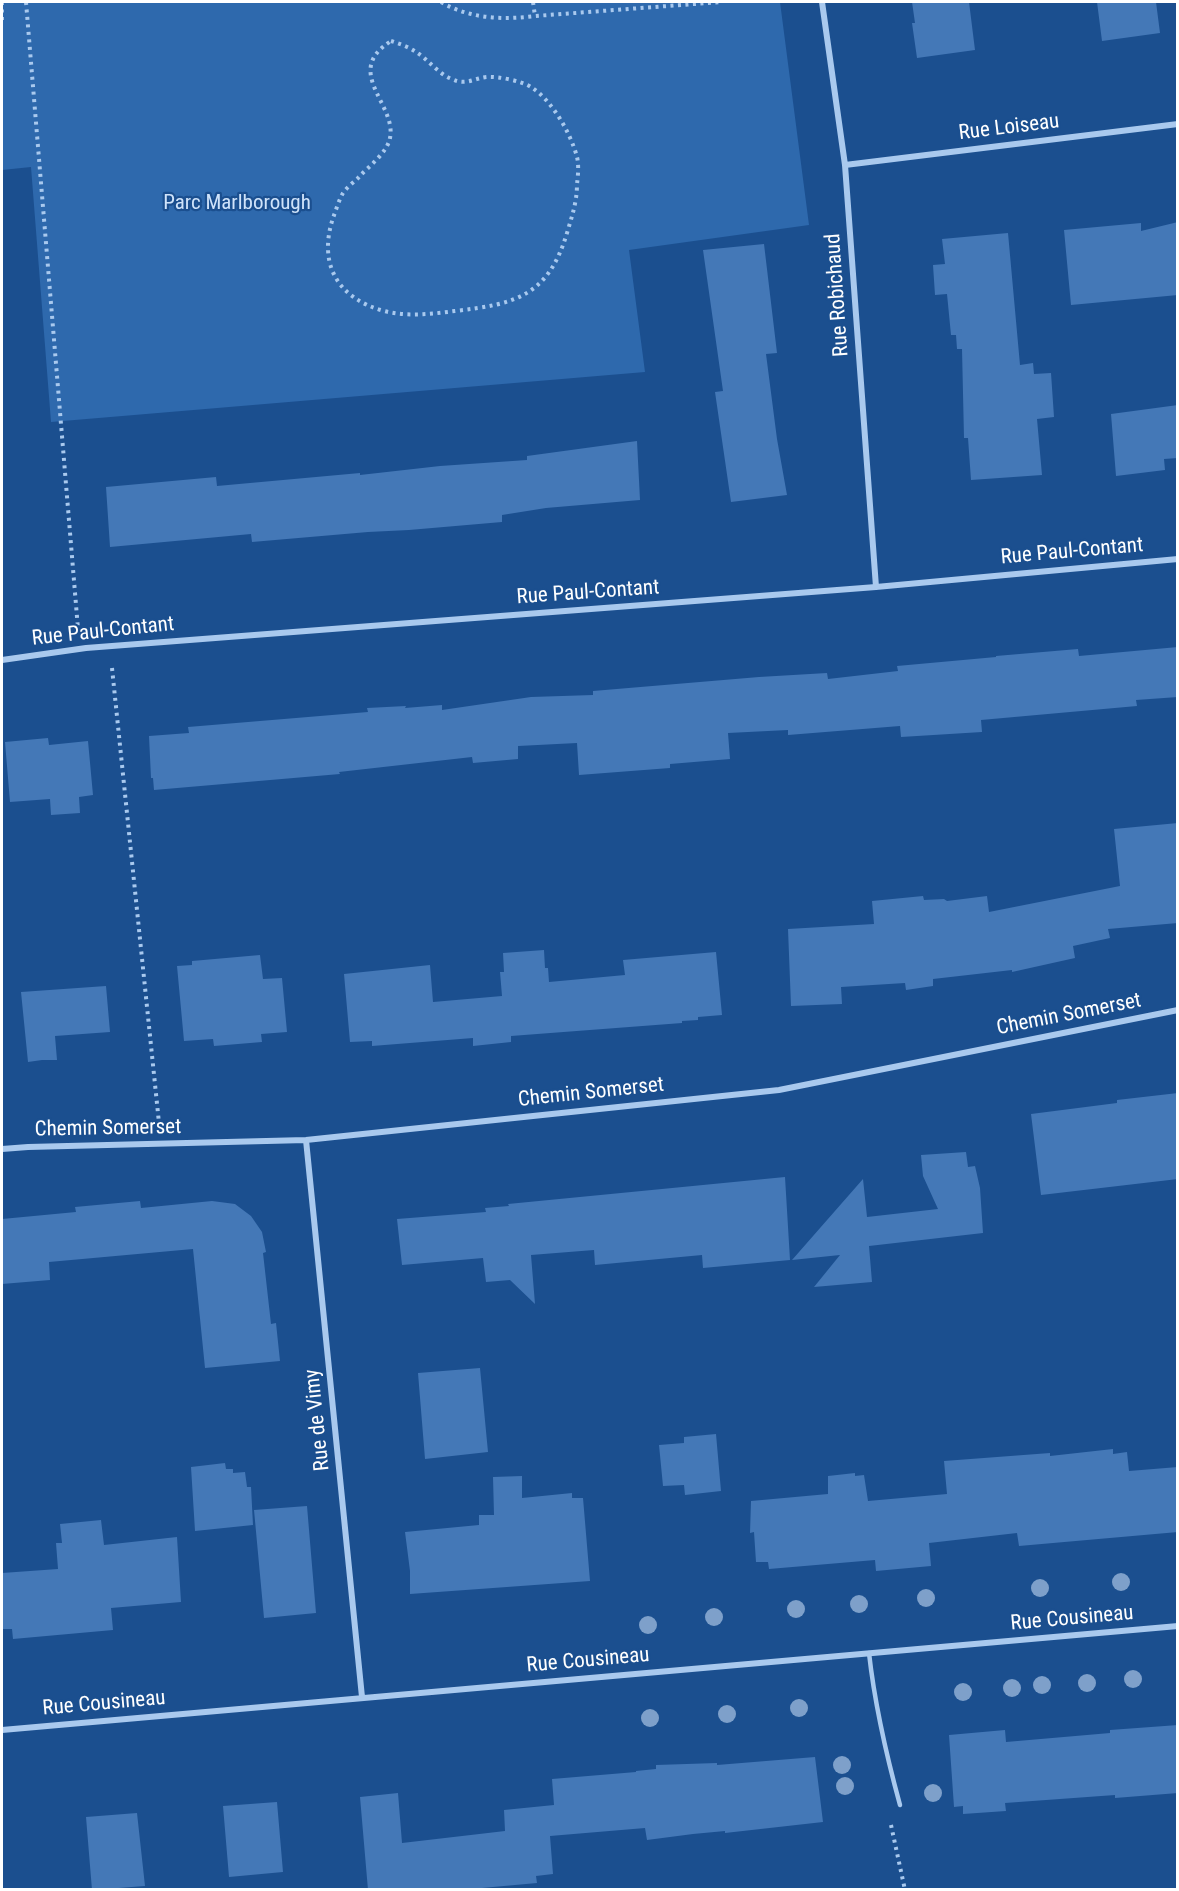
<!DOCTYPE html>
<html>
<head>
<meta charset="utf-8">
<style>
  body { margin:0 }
  #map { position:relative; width:1179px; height:1891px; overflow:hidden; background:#1b4f8f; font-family:"Roboto Condensed",sans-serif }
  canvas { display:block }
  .frame { position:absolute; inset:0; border:3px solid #fff; pointer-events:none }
</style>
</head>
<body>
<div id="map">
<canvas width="1179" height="1891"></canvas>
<div class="frame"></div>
</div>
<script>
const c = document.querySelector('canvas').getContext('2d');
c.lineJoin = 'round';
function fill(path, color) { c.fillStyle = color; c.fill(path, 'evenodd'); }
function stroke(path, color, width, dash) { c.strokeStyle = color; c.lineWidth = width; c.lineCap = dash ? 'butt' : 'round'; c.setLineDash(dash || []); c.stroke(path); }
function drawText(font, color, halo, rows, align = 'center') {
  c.font = font + ' "Roboto Condensed",sans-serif'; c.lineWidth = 4.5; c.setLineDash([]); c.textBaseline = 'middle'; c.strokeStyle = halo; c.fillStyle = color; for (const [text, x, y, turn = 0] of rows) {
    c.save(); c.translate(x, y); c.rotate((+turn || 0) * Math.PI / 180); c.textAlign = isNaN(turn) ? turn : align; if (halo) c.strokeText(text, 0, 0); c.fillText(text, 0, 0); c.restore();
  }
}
const green = new Path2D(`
  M2 2H780L809 225 629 250 645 372 51 422 31 167 2 170Z`);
const building = new Path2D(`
  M912 2H969L975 50 917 58 912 23H915Z
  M1097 2H1156L1160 33 1102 41Z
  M1178 222V295L1071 305 1064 230 1141 223V231Z
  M1008 233 1020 365 1033 363 1034 374 1051 373 1054 417 1037 419 1042 475 971 480 968 438H964L962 349H957L956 335H951L947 294 935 295 933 265 945 264 942 239Z
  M764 244 777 353 766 354 777 439 787 495 731 502 715 392 723 391 703 250Z
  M1178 405V458L1164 459 1165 470 1116 476 1111 414Z
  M637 441 640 500 546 508 502 515V522L409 530 368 532 252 542 251 534 110 547 106 487 216 477 217 486 360 473V475L440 466 527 460V456Z
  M1178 647V697L1136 700 1137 706 981 720 982 732 901 737 900 726 788 735V730L728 733 730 759 670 764V768L579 775 577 743 518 746V759L473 763 472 757 339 772 340 774 154 790 153 778H151L149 736 189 733 188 727 368 712 367 708 406 706 405 708 442 705V710L531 697 593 695V691L759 677 827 673 828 679 898 671 897 666 996 657V656L1078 649 1079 656Z
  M48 738 49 745 88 741 93 795 79 797 80 813 51 815 50 799 10 802 5 742Z
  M1178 823V923L1108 929 1110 938 1073 946 1075 958 1012 972V970L933 979V986L906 990 905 983 841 987 842 1004 791 1006 788 929 874 924 872 901 923 896 924 900 944 899 947 901 987 896 989 912 1120 886 1114 829Z
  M544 950 545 968H548L549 982 625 975 623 960 716 952 722 1015 698 1017V1020L682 1021V1023L511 1036V1042L473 1046V1038L372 1046V1041L350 1042 344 974 430 965 433 1002 502 996 500 972H504L503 953Z
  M260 955 263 979 282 978 287 1032 261 1034 262 1042 214 1046 213 1039 184 1041 177 966 192 965V961Z
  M106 986 110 1032 55 1036 57 1060H42L28 1062 21 992Z
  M1178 1093V1179L1041 1195 1031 1114 1117 1103V1100Z
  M966 1152 968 1167 975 1166 980 1188 983 1233 869 1246 872 1282 814 1287 840 1255 792 1260 863 1179 867 1217 938 1209 923 1176 921 1155Z
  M785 1177 790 1260 703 1268 702 1255 595 1265 594 1250 531 1255 535 1304 510 1280 486 1282 483 1258 402 1265 397 1219 486 1212 485 1208 509 1206 508 1204Z
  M140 1201 141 1208 212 1201 235 1204 251 1216 262 1232 266 1252 263 1253 271 1324 276 1323 280 1361 205 1368 193 1249 49 1262 50 1280 2 1284V1219L76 1212 75 1207Z
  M480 1368 488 1452 425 1459 418 1373Z
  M716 1434 721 1491 685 1495 684 1485 663 1486 659 1445 684 1443V1437Z
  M1113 1449V1454L1127 1452 1129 1471 1178 1467V1532L1019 1546 1017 1533 929 1543 931 1566 876 1571 875 1560 769 1569 768 1562H756L754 1532 750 1533 751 1501 828 1494V1476L855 1473V1476L864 1475 868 1501 947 1494 944 1461 1050 1453V1456Z
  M225 1463 226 1469H233V1473L245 1472 247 1487H251L253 1525 195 1531 191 1467Z
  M522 1476V1498L572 1493V1498H583L590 1581 410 1594V1571L405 1532 479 1525V1515H494L493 1477Z
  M307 1506 316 1613 264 1618 254 1510Z
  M101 1520 104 1545 177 1537 181 1602 111 1608 113 1630 13 1639 12 1629H2V1573L58 1569 56 1543H62L60 1524Z
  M1178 1725V1793L1115 1798V1795L1005 1803 1006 1811 963 1814V1806L954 1807 949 1735 1005 1730 1006 1742 1110 1733V1730Z
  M815 1757 823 1822 725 1833V1831L693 1834 647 1840 645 1828 550 1836 553 1874 536 1876 537 1883 460 1890H368L360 1797 398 1793 402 1843 505 1831 504 1810 554 1805 552 1779 636 1772V1771L656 1769V1765L717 1763V1765Z
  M277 1802 283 1872 229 1877 223 1806Z
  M137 1813 145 1886 92 1890 86 1817Z`);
const path = new Path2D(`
  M26 2 78 629
  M441 2C470 19 503 20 535 16
  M533 2 535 16 721 2
  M2 20V2
  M391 41C400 44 409 47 416 52 428 59 438 74 452 79 466 86 474 78 487 77 497 76 522 81 531 87 552 100 571 134 577 157 579 165 578 176 577 184 577 202 572 216 567 233 548 296 516 304 455 311 432 314 407 317 384 311 337 298 318 264 333 218 336 210 339 200 343 193 347 187 354 182 359 177 369 166 387 153 390 138 397 104 342 72 391 41Z
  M112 668 159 1123
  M891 1825 905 1890`);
const service = new Path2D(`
  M869 1653C875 1707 886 1754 900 1805`);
const minor = new Path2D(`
  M822 2 845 165 876 587
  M845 165 1178 124
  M2 660 86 648 876 587 1178 559
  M306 1140 362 1697
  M2 1149 28 1147 306 1140 779 1090 1178 1010
  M2 1730 1178 1626`);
const trees = [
  [1121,1582],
  [1040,1588],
  [926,1598],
  [859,1604],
  [796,1609],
  [714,1617],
  [648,1625],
  [1133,1679],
  [1087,1683],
  [1042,1685],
  [1012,1688],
  [963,1692],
  [799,1708],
  [727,1714],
  [650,1718],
  [842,1765],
  [845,1786],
  [933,1793]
];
const streetNames = [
  ["Rue Loiseau",1009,128,-7],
  ["Rue Robichaud",838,295,-94],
  ["Rue Paul-Contant",1072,552,-5],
  ["Rue Paul-Contant",588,593,-4],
  ["Rue Paul-Contant",103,632,-6],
  ["Chemin Somerset",1069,1015,-11],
  ["Chemin Somerset",591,1093,-6],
  ["Chemin Somerset",108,1129,-1],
  ["Rue de Vimy",318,1420,-96],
  ["Rue Cousineau",1072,1619,-5],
  ["Rue Cousineau",588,1661,-5],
  ["Rue Cousineau",104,1704,-5]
];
const parkNames = [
  ["Parc Marlborough",237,204]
];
fill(green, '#2e69ad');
fill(building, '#4478b7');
stroke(path, '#a9c9ee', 4, [3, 4.5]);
stroke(service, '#a9c9ee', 4.5);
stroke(minor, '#a9c9ee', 6);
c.fillStyle = '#7ea0ca';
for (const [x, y] of trees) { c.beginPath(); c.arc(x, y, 9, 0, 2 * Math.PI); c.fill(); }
drawText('21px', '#fff', '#1b4f8f', streetNames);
drawText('21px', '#cfe3fa', '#1b4f8f', parkNames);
</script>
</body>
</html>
